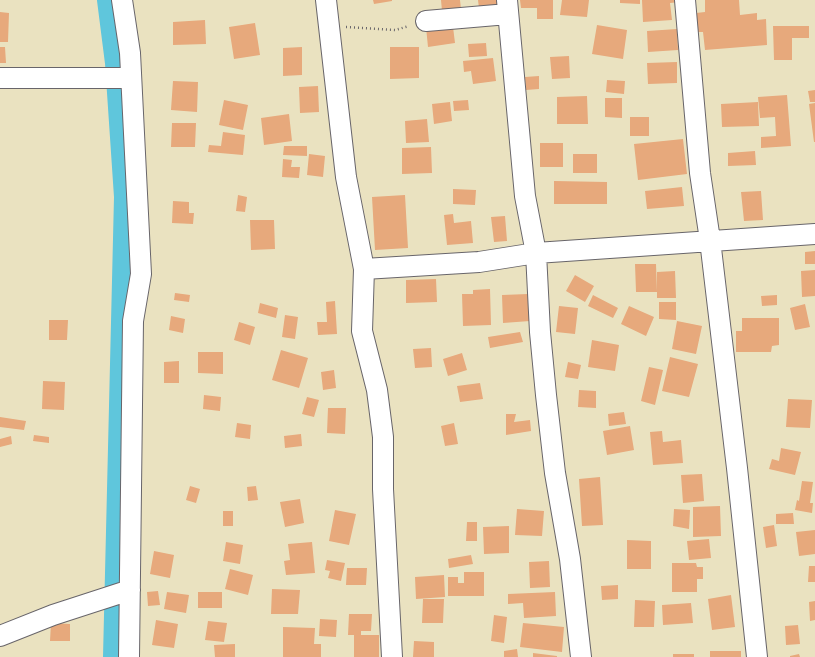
<!DOCTYPE html>
<html>
<head>
<meta charset="utf-8">
<style>
  body { margin:0 }
  canvas { display:block; background:#eae2c0 }
</style>
</head>
<body>
<canvas width="815" height="657"></canvas>
<script>
const c = document.querySelector('canvas').getContext('2d');
c.lineJoin = 'round';
function stroke(path, color, width, dash) { c.strokeStyle = color; c.lineWidth = width; c.lineCap = dash ? 'butt' : 'round'; c.setLineDash(dash || []); c.stroke(path); }
function fill(path, color) { c.fillStyle = color; c.fill(path, 'evenodd'); }
const canal = new Path2D(`
  M106 0 114 63 123 197 112 657`);
const building = new Path2D(`
  M373 0H392V1L374 4Z
  M441 0H460L461 9 442 11Z
  M478 0H497V7L479 8Z
  M520 0H553V19H537V8H521Z
  M562 0H589L587 17 560 15Z
  M620 0H640V4L620 3Z
  M642 0H680V2L670 3 672 20 643 22Z
  M705 0H739L740 15 757 13V20L766 19 767 45 705 50 703 32H697L696 13 705 12Z
  M0 12 9 13 8 42H0Z
  M205 20 206 44 173 45V22Z
  M255 23 260 55 234 59 229 27Z
  M597 25 627 30 623 59 592 54Z
  M773 26H809V38H792V60H774Z
  M426 27H453L455 43 428 47Z
  M677 29 678 50 648 52 647 31Z
  M486 43 487 56 469 57 468 44Z
  M0 47H5L6 63H0Z
  M302 47V75L283 76V48Z
  M390 47H419V78L390 79Z
  M569 56 570 78 552 79 550 57Z
  M493 58 496 81 473 84 471 71 464 72 463 61Z
  M677 62V83L648 84 647 63Z
  M539 76V89L526 90 525 77Z
  M607 80 625 81 624 94 606 92Z
  M173 81 198 82 197 112 171 110Z
  M318 86 319 112 300 113 299 87Z
  M815 90V102H810L808 91Z
  M787 95 791 146 761 148V137L776 136 775 117 760 118 758 97Z
  M587 96 588 124H557V97Z
  M605 98H622V118L605 117Z
  M224 100 248 105 243 130 219 125Z
  M468 100 469 110 454 111 453 101Z
  M450 102 452 121 434 124 432 104Z
  M758 102 759 126 722 127 721 104Z
  M815 103V142H814L809 104Z
  M289 114 292 141 264 145 261 118Z
  M630 117H649V136H630Z
  M427 119 429 142 406 143 405 121Z
  M172 123H196L195 147H171Z
  M223 132 245 135 243 155 208 152 209 145 221 146Z
  M683 139 687 174 638 180 634 144Z
  M540 143H563V167H540Z
  M284 146H307V156L283 155Z
  M431 147 432 173 402 174V148Z
  M755 151 756 165 728 166V153Z
  M309 154 325 156 323 177 307 175Z
  M573 154H597V173H573Z
  M283 159 292 160 291 167H300L299 178 282 177Z
  M554 181 607 182V204H554Z
  M682 187 684 206 647 209 645 191Z
  M453 189 476 190 475 205 453 204Z
  M761 191 763 220 744 221 741 192Z
  M238 195 247 197 245 212 236 211Z
  M405 195 408 248 375 250 372 197Z
  M173 201 189 202V213H194L193 224 172 223Z
  M453 214 454 223 471 221 473 243 447 245 444 215Z
  M505 216 507 241 494 242 491 217Z
  M250 220H274L275 249 251 250Z
  M815 251V264H805V252Z
  M635 264H656L657 292H636Z
  M815 270V296L802 297 801 271Z
  M675 271 676 298H657V272Z
  M575 275 594 286 585 302 566 291Z
  M436 279 437 302 406 303V280Z
  M490 289 491 325 463 326 462 294H473V290Z
  M175 293 190 295 189 302 174 300Z
  M528 294 530 321 503 323 502 295Z
  M593 295 618 308 613 318 588 306Z
  M777 295V305L762 306 761 296Z
  M335 301 337 334 318 335 317 322H327L326 302Z
  M659 302H676V320L659 319Z
  M260 303 278 308 276 318 258 313Z
  M805 304 810 327 795 330 790 308Z
  M559 306 578 308 575 334 556 332Z
  M629 306 654 317 646 336 621 324Z
  M285 315 298 317 295 339 282 337Z
  M171 316 185 319 183 333 169 330Z
  M742 318H779V345L772 346 771 352H736V331H742Z
  M49 320H68L67 340H49Z
  M677 321 702 326 696 354 672 349Z
  M239 322 255 327 250 345 234 340Z
  M520 332 523 342 490 348 488 337Z
  M592 340 619 345 615 371 588 367Z
  M431 348 432 367 415 368 413 349Z
  M281 350 308 358 299 388 272 380Z
  M198 352H223V374L198 373Z
  M462 353 467 370 448 376 443 359Z
  M670 357 698 364 689 397 662 391Z
  M179 361V383H164V362Z
  M568 362 581 365 578 379 565 377Z
  M649 367 663 370 655 405 641 401Z
  M334 370 336 388 323 390 321 372Z
  M43 381 65 382 64 410 42 409Z
  M480 383 483 399 460 402 457 386Z
  M579 390 596 391V408L578 407Z
  M204 395 221 397 220 411 203 409Z
  M307 397 319 400 314 417 302 414Z
  M788 399 812 400 810 428 786 427Z
  M328 408H346L345 434 327 433Z
  M624 412 626 424 609 426 608 414Z
  M506 414H516L514 422 530 420 531 431 506 435Z
  M0 417 26 421 24 430 0 427Z
  M237 423 251 425 250 439 235 437Z
  M454 423 458 444 445 446 441 426Z
  M630 426 634 450 607 455 603 431Z
  M662 431 663 442 681 440 683 463 653 465 650 432Z
  M301 434 302 446 285 448 284 436Z
  M34 435 49 437V443L33 441Z
  M11 436 12 444 0 447V439Z
  M781 448 801 452 795 475 769 469 772 459 779 461Z
  M702 474 704 501 683 503 681 475Z
  M600 477 603 525 582 526 579 479Z
  M802 481 813 482 810 503H813L812 513 795 510 797 500 799 501Z
  M190 486 200 489 196 503 186 500Z
  M256 486 258 500 248 501 247 487Z
  M300 499 304 523 285 527 280 502Z
  M720 506 721 536 693 537V507Z
  M517 509 544 511 542 536 515 535Z
  M674 509 690 510 689 529 673 526Z
  M335 510 356 514 349 545 329 541Z
  M223 511H233V526H223Z
  M793 513 794 524H776V514Z
  M467 522H477V541H466Z
  M774 525 777 546 766 548 763 527Z
  M509 526V553L484 554 483 527Z
  M815 530V554L799 556 796 532Z
  M709 539 711 558 689 560 687 541Z
  M627 540 651 541V569H627Z
  M226 542 243 545 240 564 223 561Z
  M312 542 315 573 286 575 284 561 290 560 288 544Z
  M154 551 174 555 170 578 150 574Z
  M471 555 473 564 449 568 448 559Z
  M327 560 345 563 341 581 328 578 330 571 325 570Z
  M549 561 550 587 530 588 529 562Z
  M672 563H696L697 567H703V579H697V592H672Z
  M809 566H815V582H808Z
  M347 568H367L366 585H346Z
  M230 569 253 575 248 595 225 589Z
  M464 572H484V596H448V577H458V583H464Z
  M444 575 445 597 416 599 415 577Z
  M618 585V599L602 600 601 586Z
  M272 589 300 590 298 614H271Z
  M158 591 160 605 148 606 147 592Z
  M167 592 189 595 186 613 164 609Z
  M198 592H222V608H198Z
  M555 592 556 616 524 618 523 603 508 604V594Z
  M731 595 735 627 712 630 708 599Z
  M423 599H444L443 623H422Z
  M635 600 655 601 654 627H634Z
  M815 601V620L810 621 809 602Z
  M691 603 693 623 663 625 662 605Z
  M349 614H372L371 631H361V635H379V657H354V635H348Z
  M494 615 507 617 504 643 491 641Z
  M320 619 337 620 336 637 319 636Z
  M156 620 178 624 174 648 152 645Z
  M208 621 227 623 224 642 205 640Z
  M51 623 70 624V641H50Z
  M523 623 564 627 562 652 520 647Z
  M798 625 800 644 786 645 785 626Z
  M283 627 315 628 314 644H321V657H283Z
  M414 641 434 642V657H413Z
  M235 644V657H215L214 645Z
  M517 649 518 657H504V651Z
  M710 651H741V657H710Z
  M533 653 557 656V657H533Z
  M673 654H694V657H673Z
  M799 654 800 657H790V656Z`);
const path = new Path2D(`
  M346 27 395 30 409 26`);
const minor = new Path2D(`
  M122 0 130 53 141 274 133 321 129 657
  M326 0 346 177 364 269 362 331 377 390 383 437V489L392 657
  M507 0 525 196 536 253 540 332 546 395 555 473 570 559 581 657
  M685 0 700 173 710 240 737 468 757 657
  M426 21 508 14
  M0 78H131
  M364 269 479 262 536 253 815 234
  M0 636 53 615 130 590`);
stroke(canal, '#5fc6dc', 18);
fill(building, '#e7a97c');
stroke(minor, '#68656a', 22);
stroke(path, '#68656a', 2.5, [1, 3]);
stroke(minor, '#fff', 20);
</script>
</body>
</html>
